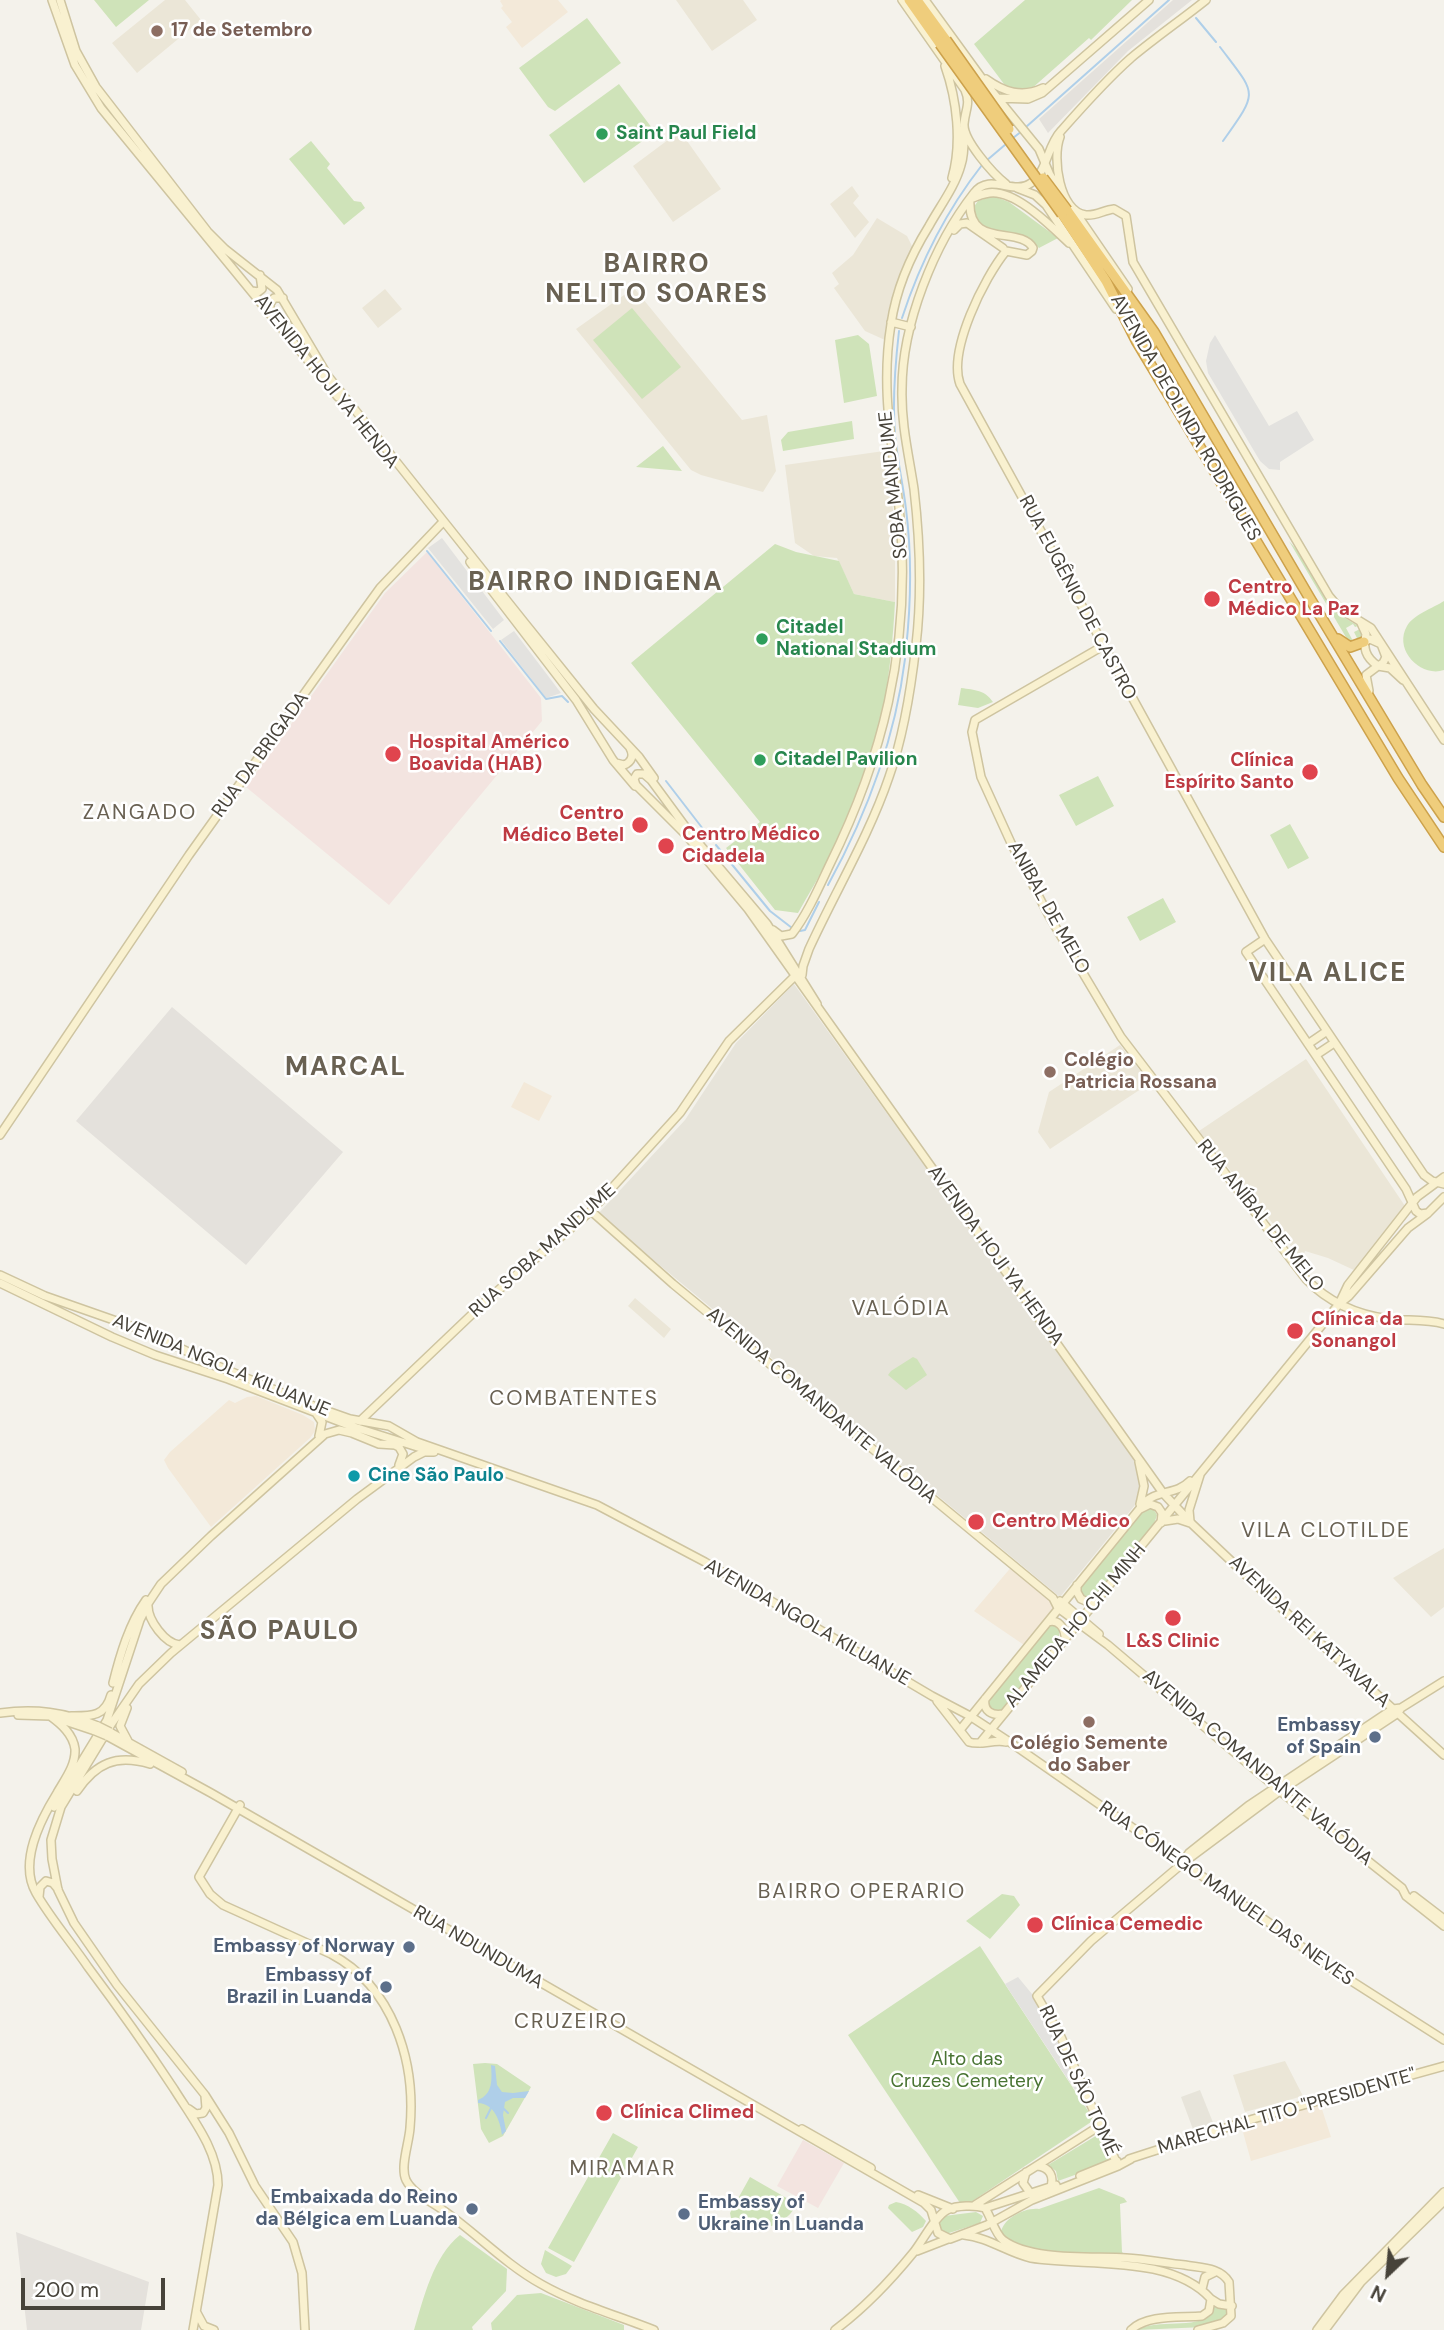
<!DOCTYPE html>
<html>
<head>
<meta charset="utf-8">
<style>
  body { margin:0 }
  #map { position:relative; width:1444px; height:2330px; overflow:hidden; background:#f4f2eb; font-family:"DM Sans",sans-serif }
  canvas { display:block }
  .north { position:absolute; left:1353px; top:2239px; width:70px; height:70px; -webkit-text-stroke:5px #fff; paint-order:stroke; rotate:206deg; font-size:19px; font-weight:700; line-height:28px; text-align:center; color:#47433a }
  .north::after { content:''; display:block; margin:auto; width:24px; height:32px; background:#47433a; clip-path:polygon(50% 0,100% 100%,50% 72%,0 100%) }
  .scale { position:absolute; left:21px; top:2278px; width:144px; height:32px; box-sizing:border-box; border:4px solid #47433a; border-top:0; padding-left:9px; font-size:21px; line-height:24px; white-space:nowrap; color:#47433a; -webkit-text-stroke:5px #fff; paint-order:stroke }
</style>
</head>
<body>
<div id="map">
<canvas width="1444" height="2330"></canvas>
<div class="north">N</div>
<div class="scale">200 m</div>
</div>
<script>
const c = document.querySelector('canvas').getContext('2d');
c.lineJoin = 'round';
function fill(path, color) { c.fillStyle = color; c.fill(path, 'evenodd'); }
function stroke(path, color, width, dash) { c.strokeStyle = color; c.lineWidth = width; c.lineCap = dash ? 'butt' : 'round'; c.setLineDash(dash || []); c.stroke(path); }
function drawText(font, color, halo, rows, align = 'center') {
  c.font = font + ' "DM Sans",sans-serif'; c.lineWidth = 5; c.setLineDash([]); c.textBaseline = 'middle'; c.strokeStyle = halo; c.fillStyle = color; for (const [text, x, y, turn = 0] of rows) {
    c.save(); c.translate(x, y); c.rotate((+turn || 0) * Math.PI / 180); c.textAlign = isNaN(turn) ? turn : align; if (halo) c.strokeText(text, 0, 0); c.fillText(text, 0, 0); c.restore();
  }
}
const residential = new Path2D(`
  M794 984 1130 1452 1138 1469 1140 1487 1135 1505 1060 1597 598 1214 685 1120 736 1043Z
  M1200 2090 1214 2125 1194 2132 1181 2097Z`);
const commercial = new Path2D(`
  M501 0H558L568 12 522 48 506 27 512 22 501 8 503 6 500 1Z
  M524 1082 552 1096 539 1121 511 1107Z
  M256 1396 303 1415 314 1422 315 1431 310 1438 211 1527 168 1468 164 1460 170 1452 229 1400 235 1403 247 1397Z
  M1013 1565 1058 1608 1027 1647 974 1611Z
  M1320 2103 1331 2137 1251 2161 1241 2125Z`);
const industrial = new Path2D(`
  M1173 0H1192L1128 51 1048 133 1039 119Z
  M172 1007 343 1152 246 1265 76 1121Z
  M16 2232 149 2282 141 2330H27Z`);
const education = new Path2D(`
  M165 0H185L201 20 137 73 112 43Z
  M676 0H743L757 20 712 51Z
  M680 131 721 189 673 222 633 166Z
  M852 186 859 196 853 203 869 222 855 238 830 204Z
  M877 218 907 236 913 248 895 287 888 312 885 340 865 331 834 288 839 284 832 273 853 255Z
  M634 288 742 420 767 415 776 471 763 492 701 475 691 470 576 329Z
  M385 289 402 309 378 328 362 308Z
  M884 451 895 523V602L854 594 837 558 814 556 795 543 785 465Z
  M1120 1045 1150 1083 1050 1149 1038 1132 1049 1092Z
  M1306 1059 1405 1206 1356 1271 1328 1258 1305 1251 1302 1260 1199 1131Z
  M635 1298 671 1329 664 1338 628 1306Z
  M1444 1548V1607L1431 1617 1393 1578Z
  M1285 2061 1303 2096 1245 2112 1233 2075Z`);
const medical = new Path2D(`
  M427 552 541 698 542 721 389 905 246 787 385 593Z
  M803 2140 844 2163 818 2208 777 2186Z`);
const green = new Path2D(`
  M94 0H149L116 27Z
  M1025 0H1132L1091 40 1089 38 1030 90H1015L1004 84 974 44Z
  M587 18 621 63 555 111 548 107 519 68Z
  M619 84 655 132 584 183 549 135Z
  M311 141 330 164 327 168 354 201 361 202 365 208 344 225 289 159Z
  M993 196 1009 202 1058 238 1039 248C1021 224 980 245 973 208L978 201Z
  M632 308 681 367 642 399 593 340Z
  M858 335 869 344 877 396 844 403 835 340Z
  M852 421 854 439 783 451 781 440 788 432Z
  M663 446 682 471 636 467Z
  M1289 541 1297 550 1334 611 1358 626 1355 627 1353 624 1346 628 1353 641 1357 638 1354 632 1360 629 1362 635 1360 640 1350 644Z
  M775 544 796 552 839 561 854 594 895 602C891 674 882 740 854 808 839 845 817 879 798 913L775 910 726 848 760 822 631 663Z
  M1444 601V670C1421 678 1393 650 1407 626 1413 615 1433 608 1444 601Z
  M961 688C975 690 985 690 993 702L978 708 958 705Z
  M1098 776 1114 806 1076 826 1059 795Z
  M1290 824 1309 858 1288 869 1270 835Z
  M1163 898 1176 922 1140 941 1127 917Z
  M913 1357 917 1359 927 1375 906 1390 888 1375 891 1371Z
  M1149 1508 1154 1510 1157 1515 1154 1524 1094 1597 1084 1598 1080 1592 1081 1586 1143 1510Z
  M1054 1624 1059 1628V1637L1002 1710 992 1711 988 1705V1699L1046 1626Z
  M1002 1894 1014 1896 1020 1905 990 1939 966 1921Z
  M980 1946 1094 2120 971 2202 960 2203 848 2035Z
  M485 2063 497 2064 531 2087 503 2136 489 2143 481 2129 473 2064Z
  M613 2133 638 2147 574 2262 548 2248Z
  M1099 2134 1103 2136 1112 2158 1111 2162 1058 2181 1056 2171 1048 2165Z
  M750 2177 797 2204C785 2228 752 2237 731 2218L730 2213Z
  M1099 2188 1124 2198 1127 2202 1120 2204 1122 2252 1126 2256C1091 2255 1025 2261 1001 2233 1002 2219 1025 2207 1039 2209Z
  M896 2202C908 2204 918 2212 926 2221L923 2227 912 2232 888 2208 889 2205Z
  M976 2212 983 2216 980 2223 946 2234 941 2232 938 2227 939 2221 944 2216Z
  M460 2235 507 2269 506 2291 472 2327 473 2330H414C424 2297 433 2257 460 2235Z
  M545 2250 572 2266 566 2274 556 2277 546 2273 541 2264Z
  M541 2293 624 2325V2330H492L491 2323 517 2295Z
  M1214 2303 1229 2309 1226 2318 1204 2327 1137 2330C1159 2318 1194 2330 1212 2314Z`);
const parking = new Path2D(`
  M1215 335 1269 426 1297 411 1314 440 1280 462V470L1269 469 1260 461 1208 373 1206 361 1210 343Z
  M442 538 504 620 493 629 428 548Z
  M514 631 561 693 546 698 501 640Z
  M1018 1977 1032 1994 1076 2074 1094 2119 1005 1984Z`);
const water = new Path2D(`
  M491 2065 495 2066 497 2085 502 2092 513 2093 529 2091 525 2098H513L505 2102 503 2115 506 2131 502 2135C500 2120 494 2104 478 2103V2100C493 2094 492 2080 491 2065Z`);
const stream = new Path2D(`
  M1196 18 1216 42
  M1220 47C1257 96 1259 90 1223 141
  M1026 127 1169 0
  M1013 138 1022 131
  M986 161 1006 144
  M902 318C920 263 946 211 982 165
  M899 331C895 366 892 400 895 434 897 459 903 484 906 509 912 556 911 603 906 649
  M427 551 491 631
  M500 641 546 699 562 696 568 702
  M666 781 710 838
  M716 845 770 911 792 928
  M828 885C867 814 895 740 905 659
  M800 931 805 930 819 902
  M502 2107 508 2113
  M486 2118 492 2106`);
const secondary = new Path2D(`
  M52 0 75 65 101 108 338 397
  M60 0 76 51 96 87 208 232 225 249 277 290 328 376 524 622 594 709 639 757 654 778
  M902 0 965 90C971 104 965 110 964 124 963 140 993 174 1006 184
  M925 0 986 84 1039 149 1050 175 1059 189
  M945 66C957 100 962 143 952 178
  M986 79C1004 92 1022 98 1043 88
  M997 98 1028 99 1042 93 1149 0
  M1060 137C1052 157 1059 212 1086 215 1096 216 1104 210 1114 209L1126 216 1133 262 1329 596 1340 609 1371 628 1444 740
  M1017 188 1035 195 1046 205 1116 309
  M970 199C979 196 987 191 997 193 1021 196 1051 226 1069 243
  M970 200C967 250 1020 225 1033 248L1032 251 1027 255 1006 251
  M1076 213 1128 289
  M954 230 960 224 967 223 1003 248
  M1006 251C984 278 948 350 960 384L1265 939 1424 1175 1432 1181 1444 1184
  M252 291 258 292 262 289 260 275
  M270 311V304L274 298H283
  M891 322 911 327
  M470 562 576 700 613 760 635 786
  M1361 623 1366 634C1363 648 1365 657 1378 666L1383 663 1386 657 1381 644 1370 639 1364 642
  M1103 646 975 720 972 732 981 777 1011 843 1049 916 1121 1037 1306 1279C1328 1302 1358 1315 1389 1319 1408 1321 1426 1319 1444 1324
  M1369 691 1366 675 1378 666 1390 668 1403 680
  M616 763 624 765C632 762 634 755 630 748
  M773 930 781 936 792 934C808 913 819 887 830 864 883 757 909 650 901 530 896 458 879 398 891 324 896 290 911 255 929 226 940 206 955 187 961 165 965 153 964 141 964 128
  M1265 939 1246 952 1406 1189 1416 1211 1420 1214 1428 1213
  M802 975 803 966 809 949C835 892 869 836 889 777 904 735 911 689 916 645 922 594 920 541 914 489 909 456 901 424 902 389 902 324 934 244 974 193 990 172 1013 196 1031 183 1047 172 1047 146 1061 131 1083 106 1106 80 1131 58 1155 38 1181 20 1206 0
  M817 1004 767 924 690 833 651 780 644 774H637L634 779 636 785 687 836 748 909 1163 1493 1192 1524 1267 1595 1444 1755
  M1308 1044 1327 1031
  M1316 1055 1334 1043
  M0 1135 189 855 354 624 380 588 441 524
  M591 1211 673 1284 1053 1598 1058 1608 1108 1645 1280 1791 1402 1888 1406 1896 1444 1926
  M0 1275 45 1296 145 1331 213 1364 316 1407 350 1419 389 1426 417 1442 597 1505 705 1562 932 1696 970 1716 1011 1743 1271 1924 1328 1966 1444 2040
  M0 1283 112 1337 155 1355 228 1379 351 1426 427 1450
  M1339 1304 1348 1285 1417 1197 1444 1177
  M316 1413 322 1422 319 1436
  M360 1421 488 1299 591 1211 680 1113 729 1041 796 975
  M1139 1462 1144 1486 1140 1504
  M1140 1509 1150 1504 1158 1507 1162 1513 1161 1523
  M1165 1521 1178 1519 1190 1523
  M1190 1521 1189 1510 1200 1475
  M1077 1585V1592L1081 1599 1088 1602 1095 1600
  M1060 1601 1099 1634
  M148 1606C148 1620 165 1644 180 1645
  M1048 1622C1058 1619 1064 1627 1065 1636
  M113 1683C120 1655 129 1624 146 1600
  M985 1699C983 1711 992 1716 1003 1714
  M937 1701 969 1742C981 1746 994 1739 1006 1742
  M127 1708 120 1726 128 1741
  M0 1713C35 1708 65 1712 98 1726
  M18 1715 50 1716 95 1731
  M50 1716C61 1724 73 1734 75 1749 76 1765 65 1779 57 1793 41 1819 18 1862 36 1893 51 1919 71 1942 88 1967 118 2007 147 2048 174 2089 192 2118 218 2150 218 2185L193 2330
  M71 1716C91 1716 105 1717 111 1695
  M960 1730 1146 1501C1161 1489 1176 1495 1190 1481
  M110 1732 182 1772
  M107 1736 211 1793 924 2203 931 2210 938 2233 950 2239 987 2225 1032 2200 1118 2166 1131 2159
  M980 1743 1339 1304 1349 1296 1408 1228 1427 1214 1444 1197
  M77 1791C96 1763 116 1754 150 1764
  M240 1805 199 1877 210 1894 223 1905 331 1954C393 1987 416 2061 410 2128 409 2143 400 2167 406 2180 413 2194 431 2201 443 2210 476 2233 505 2264 541 2284 576 2304 616 2315 654 2330
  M54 1807 107 1720 140 1620 149 1602 161 1584 211 1536 325 1434 339 1430 352 1433 379 1444 395 1445 399 1447 403 1454 399 1465
  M1185 1859 1189 1853 1248 1806 1393 1709 1401 1708 1444 1681
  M1414 1896 1444 1919
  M39 1897 40 1887 46 1881 53 1883 58 1889
  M189 2109 196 2114 203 2113 206 2108 205 2096
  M802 2129 871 2168
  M1129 2159 1253 2119 1444 2066
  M1037 2166C1050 2167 1055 2177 1050 2189
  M1118 2166 1061 2037 1037 1996 1091 1941 1183 1863 1277 1793 1398 1713 1401 1708
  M1026 2172 1023 2183 1031 2194
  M1080 2176 1117 2161
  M918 2195 953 2209
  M975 2205 1101 2125
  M985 2208 1056 2185
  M964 2235C988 2237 1008 2253 1031 2258 1087 2267 1170 2254 1211 2299L1209 2311 1202 2316C1181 2318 1147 2314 1131 2330
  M917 2251 948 2239
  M1202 2289 1205 2277 1215 2272
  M1211 2299 1219 2304 1232 2306
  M197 2313 204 2326 214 2330
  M305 2330 302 2273 293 2242 255 2186 229 2133 205 2095 117 1985 74 1923 58 1890 52 1859 51 1840 61 1807 112 1723 139 1684 171 1653 357 1499 414 1457 424 1452H434
  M835 2330C863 2309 891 2280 913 2253 922 2242 935 2216 947 2210 957 2205 975 2205 985 2208 991 2217 995 2234 1003 2240 1031 2261 1092 2256 1126 2258 1146 2259 1165 2263 1185 2265 1201 2268 1220 2267 1229 2282L1231 2316 1223 2323 1198 2330
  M1317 2330 1343 2295 1444 2192
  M1325 2330 1361 2282 1444 2201`);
const highway = new Path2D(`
  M909 0 940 44
  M917 0 946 40
  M1067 210 1154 332 1309 597 1422 785 1444 817
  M1062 214 1106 281 1137 342 1398 778 1444 847
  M1137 342 1144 345H1151L1155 339 1154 332
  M1338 639 1350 647 1364 642`);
const secondaryBridge = new Path2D(`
  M98 1726 110 1732
  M95 1731 107 1736`);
const highwayBridge = new Path2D(`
  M946 40 1009 129
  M940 44 1062 214
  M1043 178 1067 210`);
const markers = [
  [157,31,7,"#8d6e63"],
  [602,134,7,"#2e9e5b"],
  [1212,599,9,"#e0444e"],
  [762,639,7,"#2e9e5b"],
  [393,754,9,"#e0444e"],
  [760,760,7,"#2e9e5b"],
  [1310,772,9,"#e0444e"],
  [640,825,9,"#e0444e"],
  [666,846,9,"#e0444e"],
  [1050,1072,7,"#8d6e63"],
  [1295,1331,9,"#e0444e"],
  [354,1476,7,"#0f9aa8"],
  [976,1522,9,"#e0444e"],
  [1173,1618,9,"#e0444e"],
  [1089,1722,7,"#8d6e63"],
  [1375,1737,7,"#5c6f8a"],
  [1035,1925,9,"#e0444e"],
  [409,1947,7,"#5c6f8a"],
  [386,1987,7,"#5c6f8a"],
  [604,2113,9,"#e0444e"],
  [472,2209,7,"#5c6f8a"],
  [684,2214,7,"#5c6f8a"]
];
const educationNames = [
  ["17 de Setembro",171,31],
  ["Colégio",1064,1061],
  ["Patricia Rossana",1064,1083],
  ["Colégio Semente",1089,1744,"center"],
  ["do Saber",1089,1766,"center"]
];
const leisureNames = [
  ["Saint Paul Field",616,134],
  ["Citadel",776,628],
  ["National Stadium",776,650],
  ["Citadel Pavilion",774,760]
];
const streetNames = [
  ["AVENIDA HOJI YA HENDA",326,382,51],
  ["AVENIDA DEOLINDA RODRIGUES",1185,418,60],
  ["SOBA MANDUME",894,485,-96],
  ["RUA EUGÊNIO DE CASTRO",1077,598,62],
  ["RUA DA BRIGADA",261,755,-54],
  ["ANIBAL DE MELO",1048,908,61],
  ["RUA ANÍBAL DE MELO",1260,1216,51],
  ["RUA SOBA MANDUME",543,1251,-42],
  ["AVENIDA HOJI YA HENDA",995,1256,54],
  ["AVENIDA NGOLA KILUANJE",221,1366,23],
  ["AVENIDA COMANDANTE VALÓDIA",821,1406,40],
  ["AVENIDA NGOLA KILUANJE",807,1623,30],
  ["ALAMEDA HO CHI MINH",1076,1626,-50],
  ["AVENIDA REI KATYAVALA",1309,1632,43],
  ["AVENIDA COMANDANTE VALÓDIA",1257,1768,40],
  ["RUA CÓNEGO MANUEL DAS NEVES",1226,1894,35],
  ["RUA NDUNDUMA",478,1948,30],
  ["RUA DE SÃO TOMÉ",1078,2081,65],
  ["MARECHAL TITO \"PRESIDENTE\"",1287,2112,-16]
];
const healthNames = [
  ["Centro",1228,588],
  ["Médico La Paz",1228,610],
  ["Hospital Américo",409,743],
  ["Boavida (HAB)",409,765],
  ["Clínica",1294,761,"right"],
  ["Espírito Santo",1294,783,"right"],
  ["Centro",624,814,"right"],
  ["Médico Betel",624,836,"right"],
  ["Centro Médico",682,835],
  ["Cidadela",682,857],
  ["Clínica da",1311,1320],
  ["Sonangol",1311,1342],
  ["Centro Médico",992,1522],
  ["L&S Clinic",1173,1642,"center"],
  ["Clínica Cemedic",1051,1925],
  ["Clínica Climed",620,2113]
];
const cultureNames = [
  ["Cine São Paulo",368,1476]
];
const serviceNames = [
  ["Embassy",1361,1726],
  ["of Spain",1361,1748],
  ["Embassy of Norway",395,1947],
  ["Embassy of",372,1976],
  ["Brazil in Luanda",372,1998],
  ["Embaixada do Reino",458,2198],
  ["da Bélgica em Luanda",458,2220],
  ["Embassy of",698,2203,"left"],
  ["Ukraine in Luanda",698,2225,"left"]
];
const parkNames = [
  ["Alto das",967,2060],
  ["Cruzes Cemetery",967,2082]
];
const neighbourhoodNames = [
  ["ZANGADO",140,813],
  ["VALÓDIA",901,1309],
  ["COMBATENTES",574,1399],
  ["VILA CLOTILDE",1326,1531],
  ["BAIRRO OPERARIO",862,1892],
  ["CRUZEIRO",571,2022],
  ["MIRAMAR",623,2169]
];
const districtNames = [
  ["BAIRRO",657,265],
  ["NELITO SOARES",657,295],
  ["BAIRRO INDIGENA",596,583],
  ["VILA ALICE",1328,974],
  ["MARCAL",346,1068],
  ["SÃO PAULO",280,1632]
];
fill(residential, '#e7e4da');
fill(commercial, '#f3e9d9');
fill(industrial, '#e4e1dc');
fill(education, '#ebe6d7');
fill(medical, '#f3e4e0');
fill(green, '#cfe3b9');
fill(parking, '#e3e2df');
fill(water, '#afcfe9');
stroke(stream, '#afcfe9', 2);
stroke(secondary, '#cec4a0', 10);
stroke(highway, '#cda24c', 12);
stroke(secondary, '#f9f1d0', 7);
stroke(highway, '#efcd7c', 9);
stroke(secondaryBridge, '#cec4a0', 10, []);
stroke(highwayBridge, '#cda24c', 12, []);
stroke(secondaryBridge, '#f9f1d0', 7);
stroke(highwayBridge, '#efcd7c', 9);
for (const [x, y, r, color] of markers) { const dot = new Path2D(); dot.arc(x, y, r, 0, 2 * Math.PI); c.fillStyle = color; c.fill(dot); stroke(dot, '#fff', 2.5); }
drawText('bold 19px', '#785e54', '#fff', educationNames, 'left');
drawText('bold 19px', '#27864d', '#fff', leisureNames, 'left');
drawText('19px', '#47433a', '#fff', streetNames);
drawText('bold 19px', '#be3a42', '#fff', healthNames, 'left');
drawText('bold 19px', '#0d838f', '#fff', cultureNames, 'left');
drawText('bold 19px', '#4e5e75', '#fff', serviceNames, 'right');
drawText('19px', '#497433', '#fff', parkNames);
c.letterSpacing = '2px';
drawText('21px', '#696152', '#fff', neighbourhoodNames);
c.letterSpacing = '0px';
c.letterSpacing = '2px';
drawText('bold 26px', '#696152', '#fff', districtNames);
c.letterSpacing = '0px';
</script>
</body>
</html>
